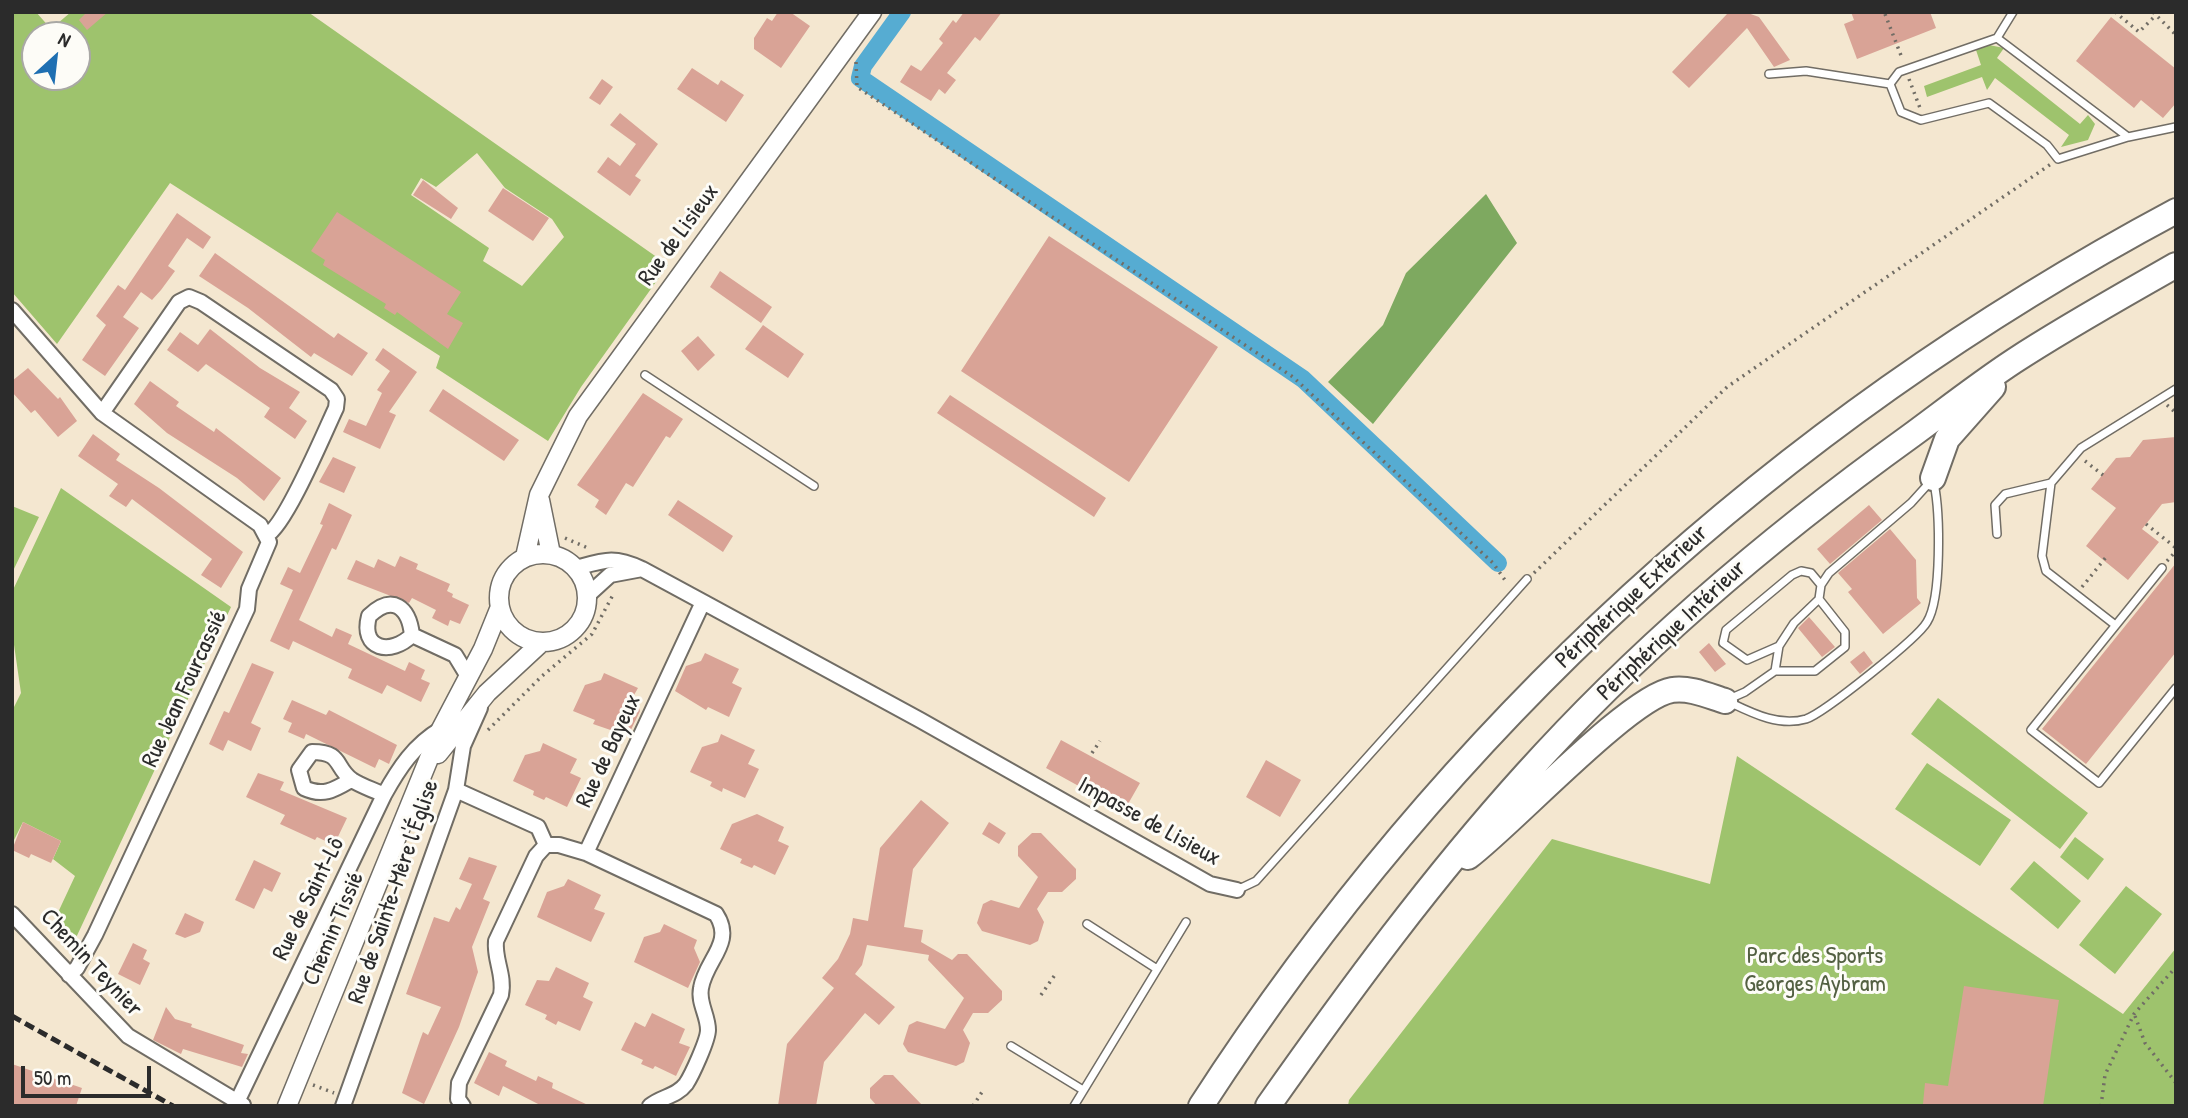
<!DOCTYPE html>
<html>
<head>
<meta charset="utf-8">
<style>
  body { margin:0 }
  #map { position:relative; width:2188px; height:1118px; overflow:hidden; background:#f4e7d0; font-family:"Patrick Hand",sans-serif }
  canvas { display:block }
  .frame { position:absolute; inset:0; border:14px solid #2b2b2b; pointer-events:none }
  .north { position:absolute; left:21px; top:21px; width:70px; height:70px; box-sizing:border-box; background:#fdfcf7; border:2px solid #a9a8a5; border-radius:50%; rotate:27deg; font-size:19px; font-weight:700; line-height:28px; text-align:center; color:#2b2b2b }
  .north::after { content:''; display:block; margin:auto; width:24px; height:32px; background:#1f6fb2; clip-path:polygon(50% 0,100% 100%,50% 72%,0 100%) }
  .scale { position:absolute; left:21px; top:1066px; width:130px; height:32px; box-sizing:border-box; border:4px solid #2b2b2b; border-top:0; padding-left:9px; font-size:21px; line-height:24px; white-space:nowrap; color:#2b2b2b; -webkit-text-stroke:5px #fdfcf7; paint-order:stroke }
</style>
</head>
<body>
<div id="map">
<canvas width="2188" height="1118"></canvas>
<div class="frame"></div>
<div class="north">N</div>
<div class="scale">50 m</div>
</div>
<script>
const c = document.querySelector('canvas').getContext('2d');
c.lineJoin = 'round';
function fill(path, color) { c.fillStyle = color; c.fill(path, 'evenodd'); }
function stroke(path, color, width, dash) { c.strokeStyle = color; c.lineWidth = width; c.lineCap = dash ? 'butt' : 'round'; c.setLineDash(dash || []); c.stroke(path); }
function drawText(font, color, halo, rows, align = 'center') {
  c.font = font + ' "Patrick Hand",sans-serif'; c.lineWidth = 6; c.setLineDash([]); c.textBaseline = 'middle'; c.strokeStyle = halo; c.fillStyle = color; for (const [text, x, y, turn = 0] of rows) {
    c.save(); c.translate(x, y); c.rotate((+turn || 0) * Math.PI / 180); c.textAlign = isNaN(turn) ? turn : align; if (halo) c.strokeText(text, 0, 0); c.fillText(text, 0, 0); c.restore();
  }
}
const green = new Path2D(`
  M12 12H36L51 29 71 12H308L668 265 581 387 548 441 436 368 440 356 170 183 57 344 12 292ZM35 35H77V77H35ZM477 153 505 188 552 219 564 237 522 286 483 261 489 248 411 195 421 178 436 187Z
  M1989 45 2004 48 1997 58 2080 124 2088 115 2095 124 2088 140 2061 147 2069 135 1995 78 1987 90 1982 77 1927 97 1924 86 1981 65 1976 50Z
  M61 488 231 607 74 942 66 945 68 929 54 921 75 876 53 859 61 841 23 822 12 844V711L21 693 12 631V592Z
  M12 506 39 517 12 573Z
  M1938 698 2088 813 2060 849 1911 734Z
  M1737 756 2123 1014 2176 948V1106H1348L1349 1100 1552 839 1710 884Z
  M1927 763 2011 820 1980 866 1895 809Z
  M2075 837 2104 859 2088 880 2060 857Z
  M2034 861 2081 901 2058 929 2010 889Z
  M2126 886 2162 914 2115 974 2079 945Z`);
const forest = new Path2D(`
  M1486 194 1517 243 1373 424 1328 382 1383 325 1406 273Z`);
const canal = new Path2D(`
  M902 12 863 66 860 78 1303 379 1498 563`);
const building = new Path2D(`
  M87 12H108L87 30 79 20Z
  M778 12H790L810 26 781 68 754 49V38L767 18 772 21Z
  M964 12H1002L980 41 975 37 947 73 956 80 945 94 939 89 931 101 900 82 911 65 921 71 943 43 939 39 953 20 956 23Z
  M1745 12 1759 17 1790 60 1774 67 1747 28 1689 88 1672 72 1727 14Z
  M1851 12H1930L1936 28 1857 59 1844 24 1854 20Z
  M2111 17 2176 69V103L2163 118 2141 100 2134 108 2076 61Z
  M692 68 718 85 721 80 744 95 726 122 677 89Z
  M602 79 613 87 600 105 589 98Z
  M620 113 658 144 635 176 641 180 630 196 597 172 608 157 620 166 636 144 610 125Z
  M423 180 458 208 451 219 413 195Z
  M503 188 549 218 533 241 488 211Z
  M337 212 461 292 447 314 463 323 448 349 397 312 395 315 384 308 386 304 323 265 325 260 311 251Z
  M177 213 211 237 203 249 187 238 168 266 175 271 161 290 152 300 141 292 123 317 139 328 105 376 82 360 106 325 96 316 118 285 125 290Z
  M1049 236 1218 347 1129 482 961 371Z
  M215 253 334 338 338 333 368 353 352 376 314 353 311 357 248 308 199 276Z
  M720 271 772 307 761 323 710 287Z
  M763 325 804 354 788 378 745 349Z
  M210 329 260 368 300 392 289 408 307 421 295 439 264 417 270 408 206 364 198 372 167 350 180 332 198 345Z
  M698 336 715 355 698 371 681 351Z
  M383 348 417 372 389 412 396 415 380 449 343 432 349 419 366 426 382 393 377 390 390 371 375 360Z
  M28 368 58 399 60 397 77 421 58 437 35 410 31 413 12 392V381Z
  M150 381 179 402 176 406 214 432 216 428 281 478 264 501 237 478 167 433 134 404Z
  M443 389 519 440 504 461 429 411Z
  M643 393 683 419 670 438 666 436 633 487 626 483 606 515 595 507 599 500 577 485Z
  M950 395 1106 498 1094 517 937 413Z
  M93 434 120 454 116 460 159 488 243 552 221 588 201 575 212 559 132 499 126 507 109 496 118 484 78 456Z
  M2176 437V502L2162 504 2142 529 2159 542 2128 580 2086 546 2116 508 2091 489 2116 458 2130 457 2143 440Z
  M333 457 356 467 344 493 319 482Z
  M678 500 733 536 723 552 668 515Z
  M329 503 352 515 336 550 332 548 299 620 332 637 336 628 352 635 348 644 405 671 409 662 425 670 421 679 430 683 421 702 387 685 382 694 348 678 352 669 293 641 289 650 270 641 293 590 280 584 288 567 300 573 323 525 320 524Z
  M1869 505 1882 520 1830 564 1817 549Z
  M1890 529 1916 560 1917 598 1921 603 1883 634 1848 592 1852 589 1838 573Z
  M400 556 418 564 416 569 450 584 447 591 453 594 452 597 469 605 460 624 450 620 448 626 432 618 436 610 412 598 409 603 347 579 356 560 374 568 378 559 395 567Z
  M2176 563V652L2086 764 2042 729Z
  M1809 617 1835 647 1822 657 1798 628Z
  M1709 643 1726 664 1715 672 1699 652Z
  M1864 651 1873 663 1860 674 1850 662Z
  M705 653 739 669 732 683 742 688 729 717 708 707 706 710 675 691 686 666 701 661Z
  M252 663 274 672 251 723 261 728 251 751 228 740 223 751 209 744 224 711 229 713Z
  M604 673 638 688 634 695 640 711 628 736 593 724 595 720 573 711 585 685 601 680Z
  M292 700 326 715 329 710 397 745 389 764 379 759 375 768 306 734 304 739 288 732 292 723 283 719Z
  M721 734 755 750 748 764 759 769 745 798 723 788 722 792 710 786 712 782 690 772 702 747 718 742Z
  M1061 740 1140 783 1124 811 1046 768Z
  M543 743 577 759 570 773 581 778 567 807 546 797 544 800 533 795 534 791 513 781 525 755 540 751Z
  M1266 760 1301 780 1280 817 1246 797Z
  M258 773 284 782 280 790 347 818 334 845 317 837 315 840 280 824 285 815 246 797Z
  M921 800 949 823 913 869 904 927 923 930 921 942 952 960 958 954H967L1002 991V1000L988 1013H973L963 1030 970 1043 964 1062 956 1066 908 1052 903 1044 909 1025 917 1021 945 1029 964 998 928 960 929 955 867 945 862 965 855 974 895 1007 879 1025 865 1013 824 1062 816 1106H778L787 1044 834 988 822 978 838 959 850 934 853 918 868 921 880 848Z
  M757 814 784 827 778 841 789 846 775 875 754 865 752 868 740 863 742 859 720 849 732 824Z
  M23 822 61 841 51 863 31 854 29 858 12 850Z
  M989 822 1006 833 999 844 982 834Z
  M1032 833H1041L1076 869V879L1062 892H1048L1037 909 1044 922 1038 941 1030 945 982 931 977 923 983 904 991 900 1019 908 1038 877 1018 856V846Z
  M469 857 497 866 483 899 490 902 472 947 478 972 459 1027 424 1104 402 1093 420 1040 423 1032 428 1035 441 1007 406 994 434 917 449 922 456 907 460 910 472 884 459 879Z
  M254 860 281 873 272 892 264 888 254 909 235 900Z
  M568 879 601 895 594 909 605 913 591 942 537 917 547 892 564 886Z
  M185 913 204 922 200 932 185 938 175 934Z
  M664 924 697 940 694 948 700 962 688 988 634 962 644 937 660 932Z
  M133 943 147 950 143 959 150 963 140 985 118 974Z
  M556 967 589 983 583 997 593 1002 580 1031 558 1021 556 1025 545 1019 547 1015 525 1005 537 980 549 981Z
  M1964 986 2059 1000 2043 1106 1923 1104 1925 1083 1948 1086Z
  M166 1007 175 1019 192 1024 191 1027 244 1045 241 1053 248 1054 242 1067 183 1049 181 1054 153 1040Z
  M652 1013 685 1029 679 1043 690 1047 676 1076 655 1066 653 1069 641 1064 643 1060 621 1050 635 1022 645 1027Z
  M489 1052 507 1061 505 1066 536 1081 538 1076 553 1083 552 1088 590 1106H542L503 1086 499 1096 474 1083Z
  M12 1064 82 1088 76 1106H12Z
  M884 1075H893L923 1106H877L870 1098V1088Z`);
const path = new Path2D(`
  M2115 12 2139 32 2155 16
  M2153 12 2176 35
  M1885 14 1902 58
  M856 62 857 87 1293 377 1493 563 1507 583
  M1909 79 1920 108
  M2167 405 2176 413
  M2085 461 2103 475
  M2146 524 2176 548
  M565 538 590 549
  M2167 561 2176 551
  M1534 573 1727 387 2051 164
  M2082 587 2107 556
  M488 730 542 676 592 634 614 593
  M1092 753 1100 741
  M1041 995 1057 972
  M2135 1016 2145 1043 2176 1083
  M313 1085 334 1093
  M973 1106 982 1092
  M2101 1106 2105 1075 2134 1014 2176 967`);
const service = new Path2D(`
  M1997 38 2013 12
  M1769 74 1806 71 1890 84
  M2128 137 2058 159 2047 145 1989 103 1921 120 1901 112 1890 84 1899 72 1997 38 2128 137 2176 127
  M645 375 814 486
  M1997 534 1995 505 2005 494 2051 483
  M2162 568 2031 730 2099 783 2176 688
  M2114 624 2046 571 2042 556 2051 483 2081 448 2176 389
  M1779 646 1747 660 1723 643 1726 630 1792 575 1801 571 1811 573 1821 585
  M1775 671H1815L1845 647V632L1819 599
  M1729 699 1745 692 1775 671 1779 646 1794 623 1819 599 1821 585 1829 573 1911 503 1930 482
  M1729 702C1752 713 1779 727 1806 719 1824 713 1918 638 1927 622 1942 598 1940 512 1934 483
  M1237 890 1256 881 1527 579
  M1087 924 1157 969
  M1011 1046 1083 1090
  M1074 1106 1186 922`);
const minor = new Path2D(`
  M12 310 102 413 260 525 269 542 249 589 247 609 95 935 77 968 69 975
  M102 413 179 302 189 297 201 302 331 390 337 399 336 408C325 431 286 525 267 535
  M576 568C605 560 614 556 642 569L610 575 588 595
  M642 569 703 602 586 853 716 914C735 943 706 959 701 988 698 1003 708 1015 708 1030 708 1040 692 1075 686 1084 676 1097 662 1096 650 1106
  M703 602 920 720 1210 884 1237 890
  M412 635C391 656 360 650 369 616 393 593 409 608 412 635L455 655 469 678
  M351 780C334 790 323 797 304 788L299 770 312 752C343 752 334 767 352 780 361 786 374 790 384 795
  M456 790 538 827 546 845
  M12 914 128 1036 243 1105
  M237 1102 384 795C399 768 414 745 441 729
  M343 1106 456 790 463 746 480 708
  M463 1106 458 1099 459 1083 501 995C505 975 494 960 496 941L536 856 546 845H559L586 853`);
const tertiary = new Path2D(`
  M540 500 551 554
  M499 598a44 44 0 1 1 88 0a44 44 0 1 1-88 0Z
  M525 557 539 495 578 416 872 12
  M438 754 487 693 542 642
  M287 1106 441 729 483 649 500 607`);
const motorway = new Path2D(`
  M1933 478 1947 439 1993 387
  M1468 857C1512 824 1629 697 1672 690 1689 687 1709 696 1725 701
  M1201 1106C1447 726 1777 424 2176 211
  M1268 1106C1349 991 1432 878 1526 774 1641 646 1773 535 1912 435 1946 410 1979 384 2014 361 2066 327 2122 296 2176 265`);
const rail = new Path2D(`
  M12 1016 173 1106`);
const streetNames = [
  ["Rue de Lisieux",679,235,-54],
  ["Périphérique Extérieur",1632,597,-43],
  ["Périphérique Intérieur",1672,631,-43],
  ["Rue Jean Fourcassié",185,689,-65],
  ["Rue de Bayeux",609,751,-65],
  ["Impasse de Lisieux",1149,822,29],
  ["Rue de Sainte-Mère l'Église",394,892,-71],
  ["Rue de Saint-Lô",309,899,-64],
  ["Chemin Tissié",334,929,-67],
  ["Chemin Teynier",91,963,47]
];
const parkNames = [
  ["Parc des Sports",1815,957],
  ["Georges Aybram",1815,985]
];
fill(green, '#9ec36d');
fill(forest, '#7ea960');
stroke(canal, '#56acd2', 18);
fill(building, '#d9a396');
stroke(service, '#716d65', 10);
stroke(minor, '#716d65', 18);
stroke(tertiary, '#716d65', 21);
stroke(motorway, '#716d65', 28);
stroke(path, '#716d65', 3.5, [2, 5]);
stroke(service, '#fff', 7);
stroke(minor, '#fff', 14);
stroke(tertiary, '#fff', 18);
stroke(motorway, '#fff', 24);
stroke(rail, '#2b2b2b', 5, [10, 5]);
drawText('24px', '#2b2b2b', '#fdfcf7', streetNames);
drawText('24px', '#536042', '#fdfcf7', parkNames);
</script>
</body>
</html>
